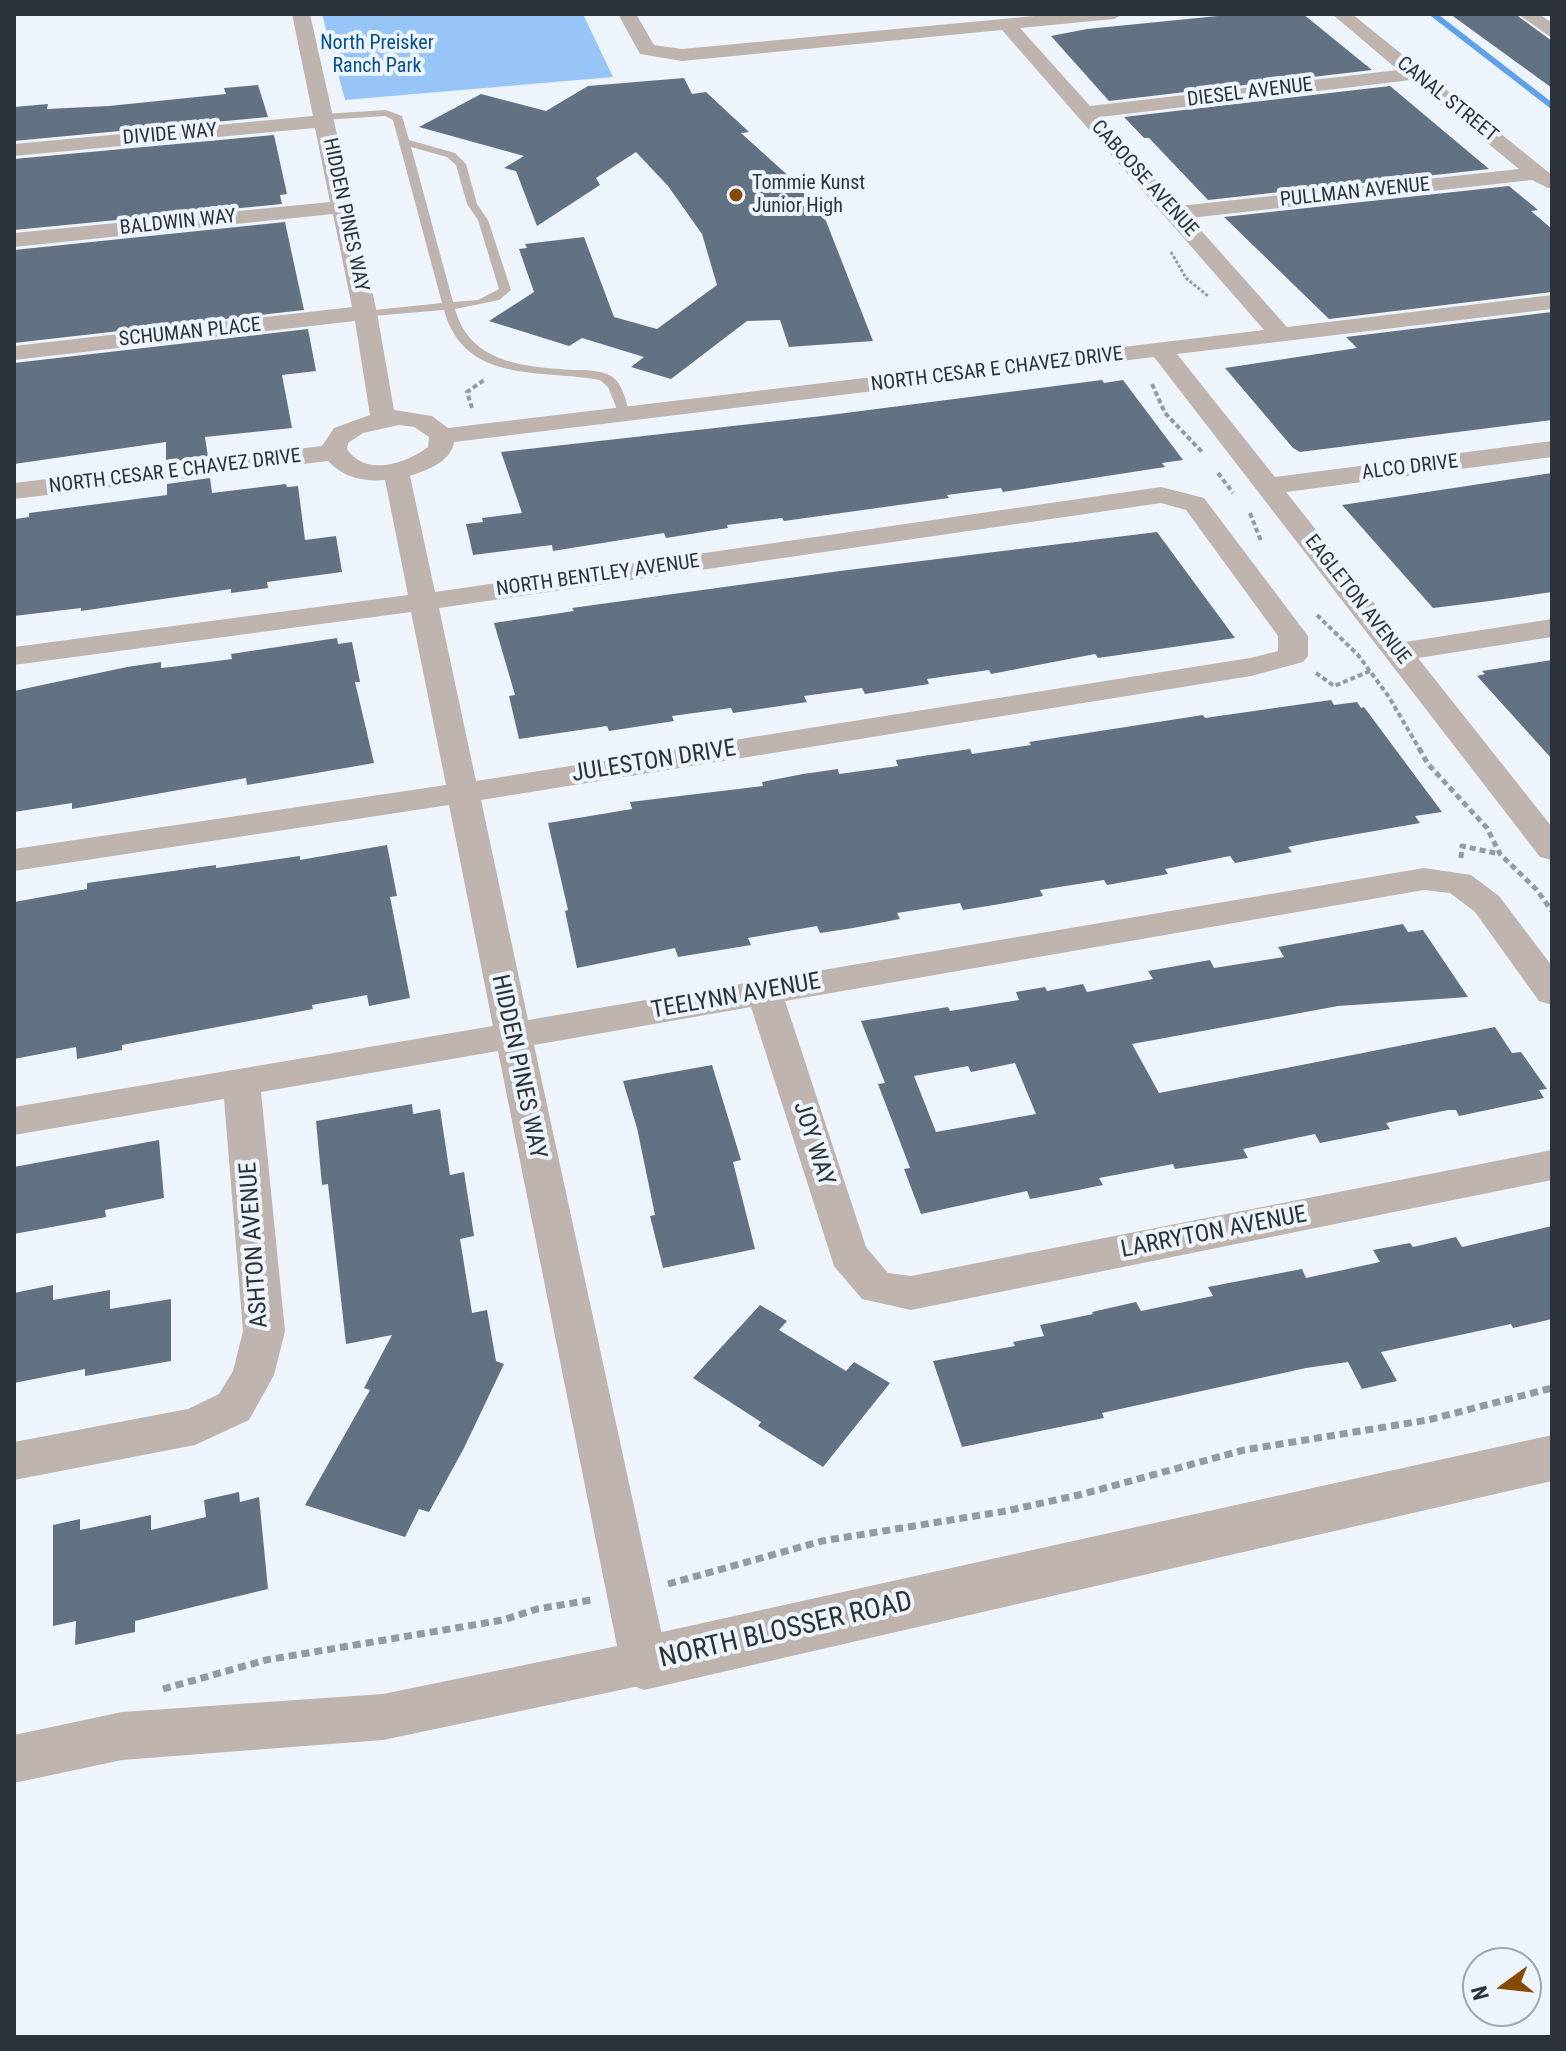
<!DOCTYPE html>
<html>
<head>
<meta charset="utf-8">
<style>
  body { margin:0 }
  #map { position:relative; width:1566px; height:2051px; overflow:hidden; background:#edf4fc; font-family:"Roboto Condensed",sans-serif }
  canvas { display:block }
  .frame { position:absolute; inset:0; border:16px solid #2b3239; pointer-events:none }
  .north { position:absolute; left:1462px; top:1947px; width:80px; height:80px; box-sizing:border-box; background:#edf4fc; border:2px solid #9fa6ae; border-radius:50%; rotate:255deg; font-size:22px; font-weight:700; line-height:32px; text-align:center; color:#2b3239 }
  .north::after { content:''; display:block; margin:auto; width:28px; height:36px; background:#854a03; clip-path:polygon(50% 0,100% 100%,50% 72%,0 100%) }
</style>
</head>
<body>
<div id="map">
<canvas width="1566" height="2051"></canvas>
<div class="frame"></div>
<div class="north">N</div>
</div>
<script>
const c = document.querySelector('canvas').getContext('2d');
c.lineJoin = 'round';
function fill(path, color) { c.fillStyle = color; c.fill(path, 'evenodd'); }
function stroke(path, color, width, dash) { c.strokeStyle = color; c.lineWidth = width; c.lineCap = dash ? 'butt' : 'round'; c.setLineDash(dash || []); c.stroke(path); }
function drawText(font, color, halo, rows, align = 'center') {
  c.font = font + ' "Roboto Condensed",sans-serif'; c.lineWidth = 8; c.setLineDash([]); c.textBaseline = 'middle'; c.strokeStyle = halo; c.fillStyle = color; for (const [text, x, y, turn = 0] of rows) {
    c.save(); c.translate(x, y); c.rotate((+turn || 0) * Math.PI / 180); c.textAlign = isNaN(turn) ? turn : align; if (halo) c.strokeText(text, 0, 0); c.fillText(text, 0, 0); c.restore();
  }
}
const green = new Path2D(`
  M322 14H583L613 77 345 100Z`);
const stream = new Path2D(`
  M1433 14 1552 106`);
const building = new Path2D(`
  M1238 14H1303L1372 70 1109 101 1051 36 1087 29Z
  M1450 14H1515L1552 41V88Z
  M684 78 692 94 706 92 749 132 741 133 793 180 826 221 873 341 789 347 780 320 747 321 671 379 631 367 644 357 582 338 569 346 489 321 534 292 519 249 527 248 525 244 584 237 614 317 657 329 717 285 702 234 668 186 636 152 596 178 600 185 537 226 516 171 504 168 524 156 419 127 481 94 546 111 588 86Z
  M258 85 268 117 14 141V107L48 104 47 109 109 106 226 94 224 88Z
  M1390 86 1489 169 1208 200 1149 138H1144L1124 117Z
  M274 135 287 194 280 195 282 204 14 230V159Z
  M1509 186 1538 210 1531 211 1552 229V292L1329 319 1224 217Z
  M285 222 304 310 14 343V250Z
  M1552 312V420L1300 452 1293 448 1225 368 1357 348 1346 337Z
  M308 329 316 371 282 375 292 428 205 437 208 457 166 462V442L14 464V363Z
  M1102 380 1104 383 1123 380 1183 460 1162 463 1165 467 1003 492 1001 488 947 495 949 498 784 521 782 518 727 525 728 528 666 538 664 533 553 551 552 545 473 555 466 524 483 522 482 518 522 513 501 452 822 416Z
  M1552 473V592L1490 601 1433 608 1342 505Z
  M210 478 212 493 286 484 287 487 298 486 305 540 336 536 342 572 267 582 268 588 231 593V589L81 611V608L14 616 15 519 29 517V513L167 495V484Z
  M1157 532 1235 638 1098 658 1095 654 991 674 989 670 927 679 929 684 865 694 862 688 804 696 807 702 733 713 731 708 672 716 674 721 609 731 607 726 519 739 509 696 515 695 494 623 574 611 572 608 840 571Z
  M337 638 338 644 352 642 360 682H355L374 763 247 785 246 778 72 809V803L14 812V691L127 667 161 662V668L171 667 232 659 231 654Z
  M1552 660V759L1477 676 1485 674 1482 671Z
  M1331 700 1334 705 1357 702 1361 708 1364 707 1442 812 1415 816 1420 823 1312 842 1288 847 1292 852 1235 863 1230 856 1165 869 1168 874 1107 885 1104 880 1040 890 1043 896 1000 904 963 910 960 903 897 913 900 919 853 928 820 933 817 926 748 938 751 945 678 957 675 948 577 968 565 911 568 910 548 823 632 809 630 802 763 786 762 782 803 774 838 769 839 774 898 766 896 760 970 749 972 754 1031 745 1029 742 1203 715 1205 718Z
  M387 845 397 896 390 897 410 998 369 1006 367 995 312 1005 313 1009 122 1045V1050L77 1059 76 1047 14 1059V902L87 889V883L216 865V868L300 856V860Z
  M1403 924 1408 932 1423 930 1468 997 1338 1006 1132 1044 1159 1093 1495 1027 1512 1053 1521 1052 1547 1089 1539 1090 1544 1098 1459 1116 1456 1110H1448L1386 1123 1390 1129 1320 1143 1315 1134 1243 1149 1248 1158 1175 1169 1173 1164 1099 1178 1103 1185 1073 1191 1030 1199 1027 1191 921 1214 904 1169 910 1168 878 1084 885 1083 861 1021 948 1007 950 1011 1019 1000 1016 992 1045 987 1047 991 1083 984 1087 992 1153 979 1148 971 1210 960 1214 968 1284 957 1278 947ZM1015 1063 1036 1114 936 1132 914 1076 968 1066 971 1072Z
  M712 1065 741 1160 733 1162 755 1249 663 1268 650 1216 655 1215 637 1128 623 1081Z
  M412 1104 413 1114 440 1109 450 1175 464 1172 474 1236 460 1239 472 1313 487 1310 496 1361 504 1364 464 1448 429 1512 419 1509 405 1537 305 1505 370 1390 364 1388 392 1335 346 1344 328 1184 322 1185 316 1121Z
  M159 1140 164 1198 105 1210 106 1217 14 1234V1167Z
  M1552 1226V1319L1513 1328 1511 1324 1381 1352 1397 1381 1362 1389 1348 1362 1306 1368 1102 1413 1104 1418 962 1447 933 1361 1015 1346 1013 1342 1044 1336 1040 1325 1093 1314 1092 1312 1136 1302 1141 1311 1213 1296 1208 1287 1302 1269 1306 1278 1380 1262 1373 1250 1410 1243 1413 1247 1456 1237 1462 1247Z
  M53 1285V1300L110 1290V1309L171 1299V1361L85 1376V1369L14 1383V1293Z
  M760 1305 787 1321 779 1330 846 1371 854 1362 890 1383 823 1467 758 1426 761 1422 693 1378Z
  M239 1492 240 1502 259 1497 268 1589 135 1621V1632L75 1645 76 1621 53 1626V1525L80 1519V1530L151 1515V1530L206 1517 204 1500Z`);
const pathFar3 = new Path2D(`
  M1171 252 1186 278 1208 296`);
const pathFar2 = new Path2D(`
  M1152 384 1165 413 1202 452
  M472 408 467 392 484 380
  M1218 473 1233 493
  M1250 513 1261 541
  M1317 615 1358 655 1389 697 1420 750
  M1316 673 1334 686 1370 671`);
const pathFar1 = new Path2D(`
  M1419 748 1428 764 1487 828 1500 854 1536 889 1552 911
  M1461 858 1462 846 1500 854`);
const path = new Path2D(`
  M668 1584 822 1541 1006 1511 1083 1494 1244 1450 1428 1420 1552 1388
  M163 1689 266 1660 503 1620 537 1609 591 1600`);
const service = new Path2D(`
  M386 110 402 116 409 140 455 153 466 164 477 204 488 220 511 290 499 300 455 309C470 364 526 367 574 370 585 370 600 370 611 376 623 383 626 402 630 414L628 417H620L608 387 600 380C543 369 464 385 444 310L361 317V313L365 311 442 303 393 120 385 116 324 120 319 117 324 114ZM411 147 447 157 456 165 467 204 478 220 499 289 478 300 453 302Z`);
const minor = new Path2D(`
  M292 14H310L377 313 394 410 432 416 448 428 1264 330 1002 30 682 61 640 54 618 14H636L654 45 682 49 1056 14H1123L1114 19 1020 28 1090 106 1398 70 1332 14H1352L1552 175V187L1548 188 1532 180 1190 218 1287 327 1552 295V309L1177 354 1275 477 1552 441V457L1286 492 1405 642 1552 619V637L1418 658 1552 827V860L1540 857 1154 357 454 442C451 462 427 470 410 476L435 592 1161 487 1204 498 1308 636V656L1303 662 1251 676 481 800 528 1020 1424 868 1471 875 1499 896 1552 966V1005L1539 1001 1475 912 1450 893 1424 890 785 1001 866 1247 888 1273 911 1276 1552 1150V1180L911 1310 862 1299 834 1266 751 1007 534 1045 668 1663 661 1679 644 1685 383 1740 122 1760 14 1783V1735L122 1712 383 1694 617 1646 498 1051 261 1092 285 1331 274 1375 249 1420 195 1445 14 1480V1442L188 1409 219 1394 233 1371 243 1331 224 1099 14 1135V1107L493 1026 449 805 14 871V849L446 785 411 612 14 665V647L408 595 385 480C364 482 342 477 328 461L14 499V483L322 446 334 428 370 415 355 321 14 360V346L352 307 333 214 14 247V233L330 202 315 128 14 156V144L313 116ZM1411 80 1519 169 1179 206 1100 117ZM399 425 414 427 429 437 428 447C406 464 365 477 347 449L348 443 363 433ZM1161 503 1186 510 1278 636V651L1250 658 476 781 439 608Z
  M1518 14H1539L1552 23V38Z`);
const tertiary = new Path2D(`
  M1552 1435V1481L644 1690 624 1682 615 1663 624 1644 644 1636Z`);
const markers = [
  [736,195,8,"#854a03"]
];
const farParknames = [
  ["North Preisker",377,44],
  ["Ranch Park",377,67]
];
const farStreetnames = [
  ["DIESEL AVENUE",1250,93,-7],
  ["CANAL STREET",1447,100,39],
  ["DIVIDE WAY",170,135,-5],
  ["CABOOSE AVENUE",1144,179,48],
  ["PULLMAN AVENUE",1355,193,-6],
  ["HIDDEN PINES WAY",345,215,78],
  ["BALDWIN WAY",178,223,-6],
  ["SCHUMAN PLACE",190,333,-6],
  ["NORTH CESAR E CHAVEZ DRIVE",997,370,-7],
  ["ALCO DRIVE",1410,468,-7],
  ["NORTH CESAR E CHAVEZ DRIVE",175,472,-7],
  ["NORTH BENTLEY AVENUE",598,576,-8],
  ["EAGLETON AVENUE",1357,600,52]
];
const farPoinames = [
  ["Tommie Kunst",752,184],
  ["Junior High",752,207]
];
const streetNames = [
  ["JULESTON DRIVE",654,762,-9],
  ["TEELYNN AVENUE",736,997,-10],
  ["HIDDEN PINES WAY",518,1067,78],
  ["JOY WAY",813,1144,72],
  ["LARRYTON AVENUE",1214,1233,-11],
  ["ASHTON AVENUE",255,1245,-94]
];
const nearStreetnames = [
  ["NORTH BLOSSER ROAD",786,1631,-13]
];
fill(green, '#98c5f7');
stroke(stream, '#5da1eb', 6);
fill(building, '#637283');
stroke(pathFar3, '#939aa1', 3, [3, 2]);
stroke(pathFar2, '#939aa1', 4, [5, 3]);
stroke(pathFar1, '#939aa1', 5, [6, 4]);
stroke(path, '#939aa1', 7, [8, 5]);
fill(service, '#beb4ad');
fill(minor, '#beb4ad');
fill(tertiary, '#beb4ad');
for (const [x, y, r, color] of markers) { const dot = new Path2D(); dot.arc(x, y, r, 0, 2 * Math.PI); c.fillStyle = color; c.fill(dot); stroke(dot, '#edf4fc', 3); }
drawText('20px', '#005092', '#edf4fc', farParknames);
drawText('20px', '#2b3239', '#edf4fc', farStreetnames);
drawText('20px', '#2b3239', '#edf4fc', farPoinames, 'left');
drawText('24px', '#2b3239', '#edf4fc', streetNames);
drawText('28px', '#2b3239', '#edf4fc', nearStreetnames);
</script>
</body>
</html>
